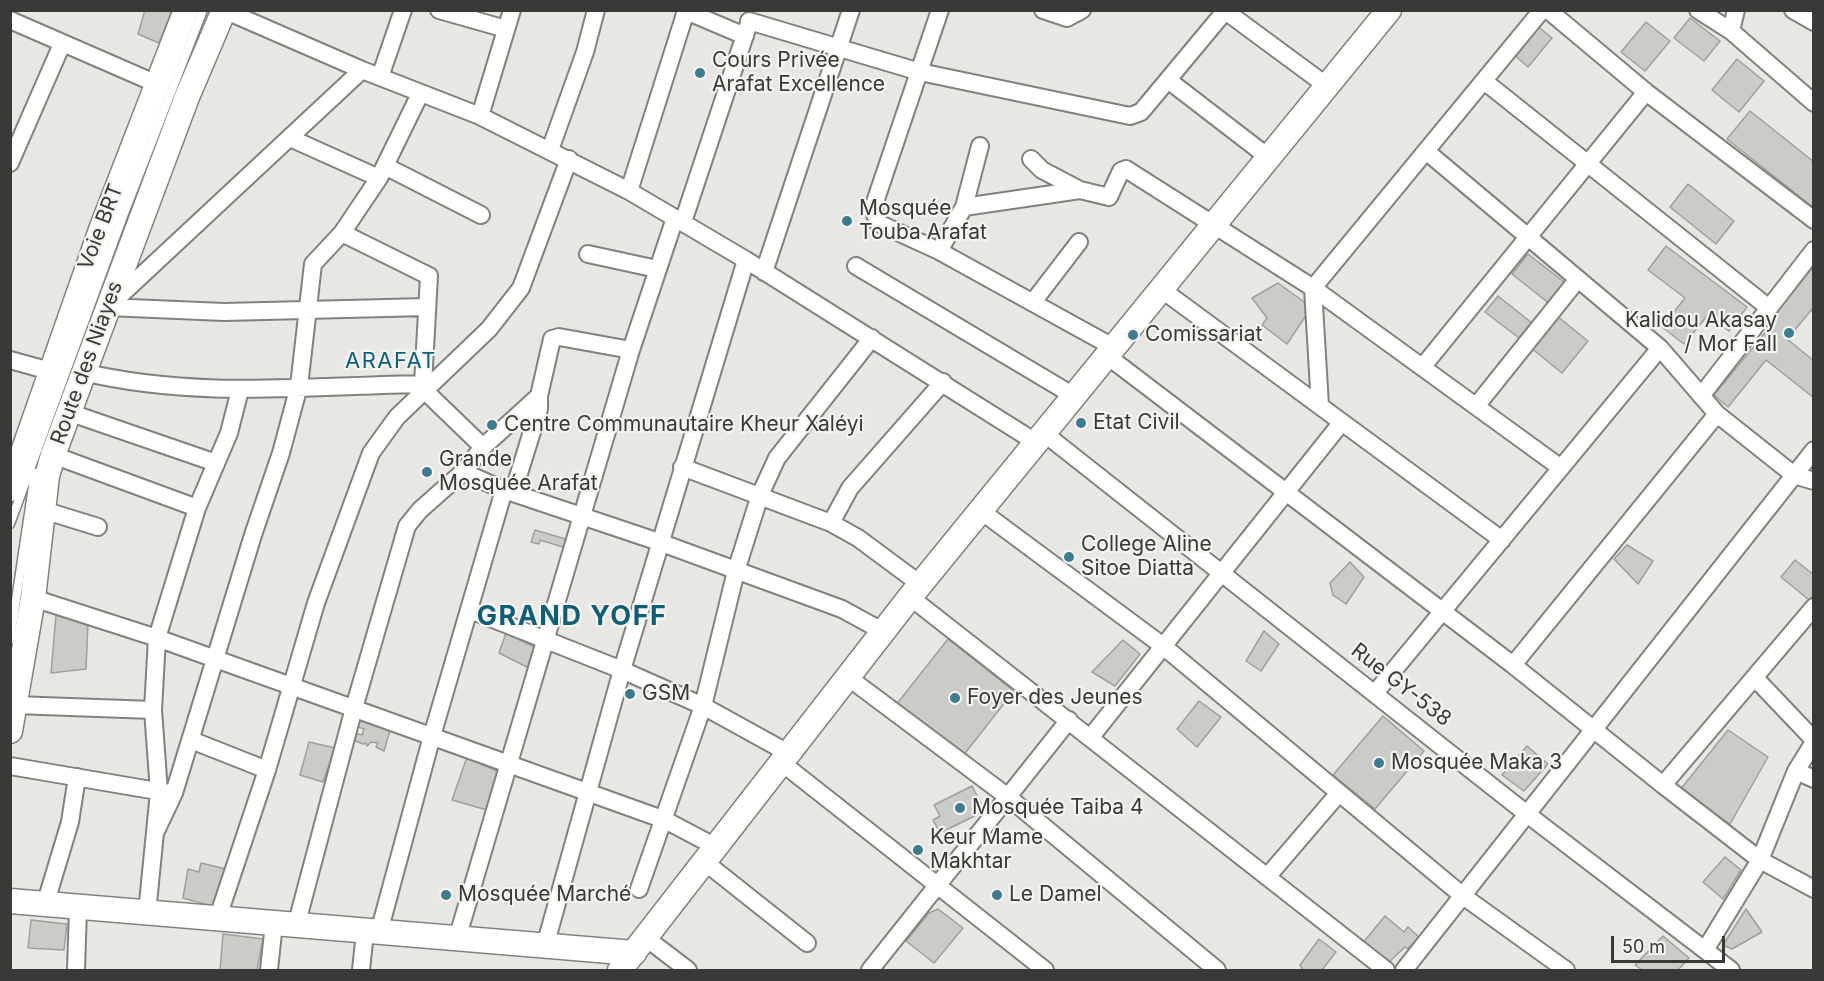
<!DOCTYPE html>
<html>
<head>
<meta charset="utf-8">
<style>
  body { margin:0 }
  #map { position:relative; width:1824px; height:981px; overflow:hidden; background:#e8e7e4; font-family:Inter,sans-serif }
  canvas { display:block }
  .frame { position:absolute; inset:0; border:12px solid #393938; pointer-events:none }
  .scale { position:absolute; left:1611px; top:936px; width:114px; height:27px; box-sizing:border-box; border:3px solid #393938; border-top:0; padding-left:8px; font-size:18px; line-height:21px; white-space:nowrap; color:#393938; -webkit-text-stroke:4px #f6f4f1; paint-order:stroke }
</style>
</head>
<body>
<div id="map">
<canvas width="1824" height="981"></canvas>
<div class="frame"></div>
<div class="scale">50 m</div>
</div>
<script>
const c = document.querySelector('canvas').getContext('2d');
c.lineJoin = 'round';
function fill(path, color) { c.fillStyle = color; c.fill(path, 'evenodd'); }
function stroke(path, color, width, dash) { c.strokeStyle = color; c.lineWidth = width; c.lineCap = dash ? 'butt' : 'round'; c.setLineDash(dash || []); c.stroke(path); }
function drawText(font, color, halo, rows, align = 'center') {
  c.font = font + ' Inter,sans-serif'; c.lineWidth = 4.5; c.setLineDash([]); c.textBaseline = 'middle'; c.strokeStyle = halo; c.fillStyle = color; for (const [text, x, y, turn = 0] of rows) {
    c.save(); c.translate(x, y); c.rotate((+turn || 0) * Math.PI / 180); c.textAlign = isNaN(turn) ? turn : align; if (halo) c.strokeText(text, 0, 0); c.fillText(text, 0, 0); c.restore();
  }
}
const building = new Path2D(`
  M145 10H172L159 43 138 34Z
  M1690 18 1720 41 1704 61 1674 38Z
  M1646 22 1670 41 1645 71 1621 52Z
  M1535 24 1552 38 1528 67 1511 52Z
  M1737 59 1764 81 1739 112 1712 90Z
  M1750 111 1814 162V208L1727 139Z
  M1688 184 1734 221 1716 244 1670 207Z
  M1666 246 1747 307 1729 331 1708 315 1684 344 1662 327 1685 298 1648 270Z
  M1528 254 1568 285 1551 305 1512 274Z
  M1814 266V307L1787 339 1814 361V398L1766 360 1728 407 1714 395 1769 328 1765 325Z
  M1278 283 1307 304 1309 311 1287 344 1262 325 1267 318 1252 298Z
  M1498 296 1532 323 1519 338 1485 312Z
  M1557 316 1588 341 1562 373 1531 348Z
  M535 530 569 540 566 548 540 540 539 544 531 542Z
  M1627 545 1653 561 1638 584 1614 559Z
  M1795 560 1814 575V594L1809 600 1781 577Z
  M1350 562 1364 577 1346 604 1333 595 1330 583Z
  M56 615 88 623 86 669 51 673Z
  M1264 631 1279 644 1261 671 1246 661Z
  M506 633 536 648 529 668 499 653Z
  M948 639 1014 691 962 757 896 705Z
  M1123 640 1140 654 1115 686 1092 672Z
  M1199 701 1221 717 1197 747 1177 729Z
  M362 716 391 727 384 751 376 747 378 743 371 742 367 746 366 743 363 744 349 738 351 732 362 735 364 729 353 725Z
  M1383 716 1424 751 1375 809 1333 775Z
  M1728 730 1768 757 1730 824 1680 790Z
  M309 742 335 748 323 782 300 775Z
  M1527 746 1548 764 1524 791 1502 775Z
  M467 757 501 773 487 810 452 800Z
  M972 786 985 811 940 833 933 820 940 816 934 805Z
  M1725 857 1741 870 1723 899 1703 882Z
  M201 863 230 870 219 908 183 898 188 869 199 872Z
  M938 909 963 928 934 963 906 941 929 913Z
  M1746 909 1762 932 1732 949 1723 945Z
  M1385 916 1404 932 1408 927 1419 937 1408 949 1405 947 1387 964 1361 945Z
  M31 920 67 924 64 950 28 948Z
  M223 934 263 939 257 970H220Z
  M1663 936 1689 958 1678 970H1642L1635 965Z
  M1319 939 1336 952 1322 970H1303L1300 965Z`);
const lane = new Path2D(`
  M10 524 123 216 203 10
  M10 640 35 473`);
const street = new Path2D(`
  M224 10 362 70 480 116 629 191 746 260 1037 443
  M439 10 506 29
  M940 10 873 208 878 223 939 251 1113 347
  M1043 10 1067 18 1082 10
  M1224 10 1327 86
  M1548 10 1646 92 1814 220
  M1698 10 1731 31 1814 103
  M1793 10 1814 22
  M10 20 157 84
  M749 21 920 72 1130 116 1141 112 1226 10
  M1731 31 1736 10
  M380 77 403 10
  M1168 80 1268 157
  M1484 81 1769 308
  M480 116 512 10
  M290 138 379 178
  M550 150 585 52 596 10
  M1426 151 1660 348 1717 414 1794 475 1814 481
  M1031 159 1042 170 1080 190
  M10 163 62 44
  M385 166 481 215
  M629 191 686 11 745 36
  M964 207 980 146
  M683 222 748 26
  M342 233 429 276 423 384 425 391 483 447
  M939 251 964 207 1080 190 1109 197 1121 171 1126 169 1313 288 1561 468
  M588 254 657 269
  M856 266 1074 396
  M764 272 851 10
  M1161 289 1502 540
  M1033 302 1079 242
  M112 303 362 70
  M107 307 224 312 427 307
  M1106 355 1513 665 1663 785 1814 607
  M10 360 50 371
  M1424 365 1646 92
  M83 372C195 399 309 386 423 384
  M1701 396 1814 250
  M1477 405 1578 279
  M1320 406 1313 288 1542 10
  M68 412 216 463
  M1045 434 1527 814 1731 970
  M53 455 197 508
  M682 467 831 523 858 538 920 584
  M463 472 504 490 659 542 842 609 884 632
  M513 493 539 409V396
  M43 510 98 527
  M981 511 1163 646 1463 896 1566 970
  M831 523 850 488 943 382
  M910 597 1386 970
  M33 598 157 638 665 820 718 848
  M470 610 622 670 703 706 790 754
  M1513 665 1717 414
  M849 678 1008 797 1217 970
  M1755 678 1814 740
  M1375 693 1660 348
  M15 705 153 710
  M1090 738 1342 422
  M191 740 267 770
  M782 763 1045 970
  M10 766 169 793
  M1796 771 1814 779
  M1663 785 1760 860 1796 771 1814 742
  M156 831 174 793 253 535 281 453 299 386 313 264 342 233 379 178 420 94
  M706 863 807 943
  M1267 877 1339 793
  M639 889 703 706 736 571 760 495 777 458 872 338
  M45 905 70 822 77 777
  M147 913 159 792 153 710 157 638 197 508 229 433 240 390
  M217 920 267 770 316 603 371 453 397 417 489 329 521 288 569 159
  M296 926 354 708 407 526 420 510 463 472 483 447 539 396 552 339 559 337 631 350
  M379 932 432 736 504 490
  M646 938 688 970
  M457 939 631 350 675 218
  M545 946 622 670 746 260
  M1705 950 1760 860 1814 889
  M76 970 78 908
  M269 970 274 923
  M361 970 365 932
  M870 970 1069 720
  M1404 970 1814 450`);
const secondary = new Path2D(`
  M10 489 102 227 186 10
  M10 731 33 598 47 476 53 455 187 97 224 10
  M10 901 634 953
  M620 970 910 597 1389 10`);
const markers = [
  [700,73,6,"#3d7b90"],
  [847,221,6,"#3d7b90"],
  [1789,333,6,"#3d7b90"],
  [1133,335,6,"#3d7b90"],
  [1081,423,6,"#3d7b90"],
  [492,425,6,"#3d7b90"],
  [427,472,6,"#3d7b90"],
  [1069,557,6,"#3d7b90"],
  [630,694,6,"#3d7b90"],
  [955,698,6,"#3d7b90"],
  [1379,763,6,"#3d7b90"],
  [960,808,6,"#3d7b90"],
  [918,850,6,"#3d7b90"],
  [446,895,6,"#3d7b90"],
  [997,895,6,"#3d7b90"]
];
const poiNames = [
  ["Cours Privée",712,61],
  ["Arafat Excellence",712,85],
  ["Mosquée",859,209],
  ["Touba Arafat",859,233],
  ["Kalidou Akasay",1777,321,"right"],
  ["/ Mor Fall",1777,345,"right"],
  ["Comissariat",1145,335],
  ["Etat Civil",1093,423],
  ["Centre Communautaire Kheur Xaléyi",504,425],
  ["Grande",439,460],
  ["Mosquée Arafat",439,484],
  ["College Aline",1081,545],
  ["Sitoe Diatta",1081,569],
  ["GSM",642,694],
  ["Foyer des Jeunes",967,698],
  ["Mosquée Maka 3",1391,763],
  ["Mosquée Taiba 4",972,808],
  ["Keur Mame",930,838],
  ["Makhtar",930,862],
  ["Mosquée Marché",458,895],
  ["Le Damel",1009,895]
];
const streetNames = [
  ["Voie BRT",101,227,-69],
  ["Route des Niayes",87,363,-70],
  ["Rue GY-538",1401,685,38]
];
const neighbourhoodNames = [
  ["ARAFAT",391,361]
];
const districtNames = [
  ["GRAND YOFF",572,617]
];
fill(building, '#cdcbc8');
stroke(building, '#a19f9d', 1.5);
stroke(lane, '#82817e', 11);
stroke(street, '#82817e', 20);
stroke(secondary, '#82817e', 27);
stroke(lane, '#fff', 8);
stroke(street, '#fff', 16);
stroke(secondary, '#fff', 24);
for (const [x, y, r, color] of markers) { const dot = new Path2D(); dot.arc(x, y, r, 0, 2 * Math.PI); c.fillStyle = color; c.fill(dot); stroke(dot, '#f6f4f1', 2); }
drawText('21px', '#393938', '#f6f4f1', poiNames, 'left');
drawText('21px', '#393938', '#f6f4f1', streetNames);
c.letterSpacing = '1.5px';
drawText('22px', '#0c5f76', '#f6f4f1', neighbourhoodNames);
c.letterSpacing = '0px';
c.letterSpacing = '1.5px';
drawText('bold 27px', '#0c5f76', '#f6f4f1', districtNames);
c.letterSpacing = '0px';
</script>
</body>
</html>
